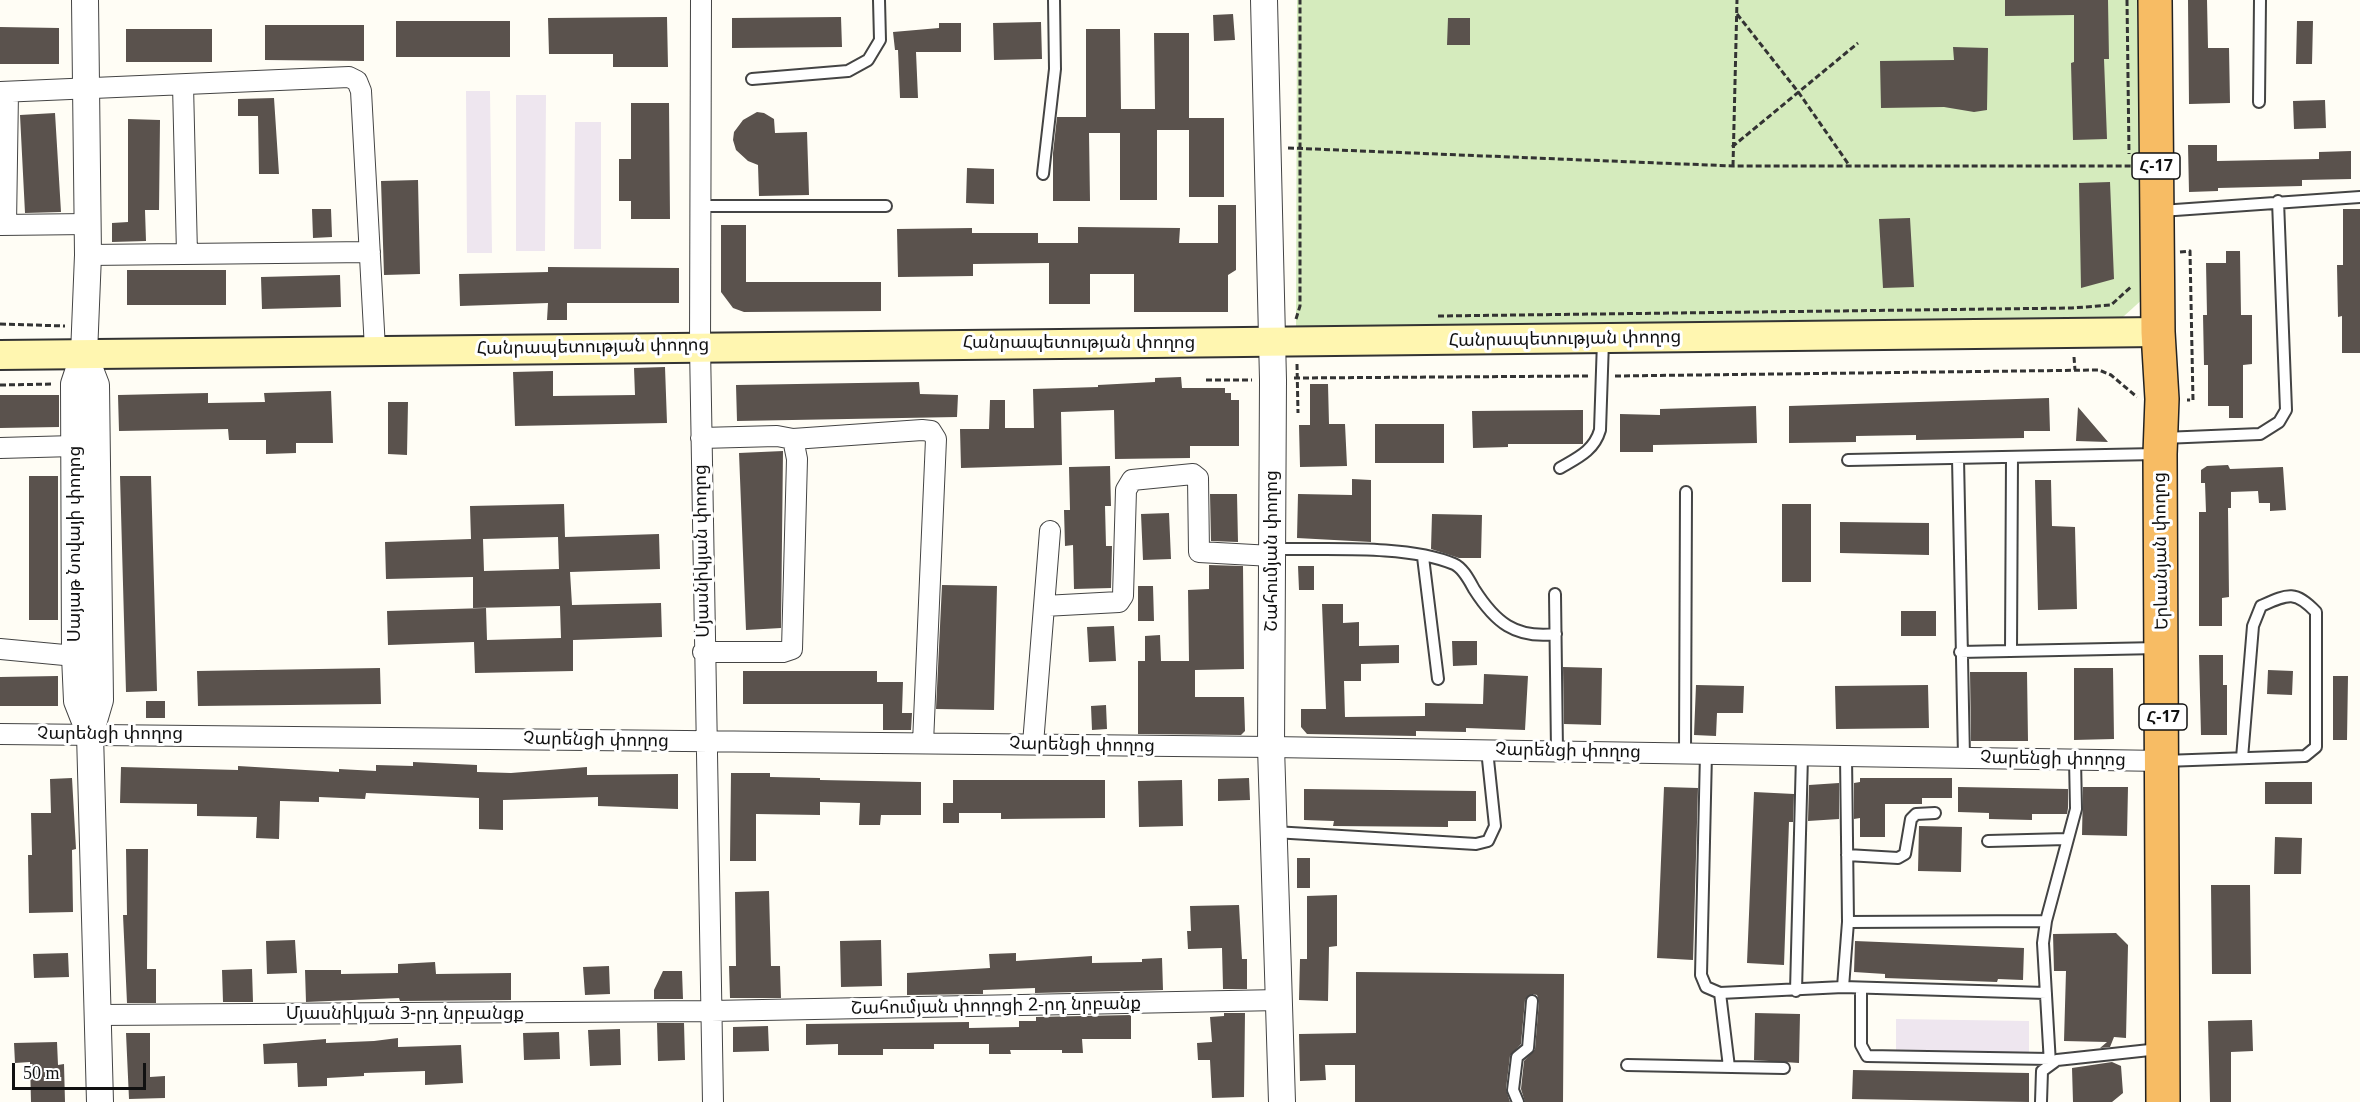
<!DOCTYPE html>
<html>
<head>
<meta charset="utf-8">
<style>
  body { margin:0 }
  #map { position:relative; width:2360px; height:1102px; overflow:hidden; background:#fffdf5; font-family:Georgia,serif }
  canvas { display:block }
  .scale { position:absolute; left:12px; top:1063px; width:134px; height:27px; box-sizing:border-box; border:3px solid #111; border-top:0; padding-left:8px; font-size:18px; line-height:21px; white-space:nowrap; color:#111; -webkit-text-stroke:4px #fff; paint-order:stroke }
</style>
</head>
<body>
<div id="map">
<canvas width="2360" height="1102"></canvas>
<div class="scale">50 m</div>
</div>
<script>
const c = document.querySelector('canvas').getContext('2d');
c.lineJoin = 'round';
function fill(path, color) { c.fillStyle = color; c.fill(path, 'evenodd'); }
function stroke(path, color, width, dash) { c.strokeStyle = color; c.lineWidth = width; c.lineCap = dash ? 'butt' : 'round'; c.setLineDash(dash || []); c.stroke(path); }
function drawText(font, color, halo, rows, align = 'center') {
  c.font = font + ' Georgia,"Noto Sans Armenian",serif'; c.lineWidth = 6; c.setLineDash([]); c.textBaseline = 'middle'; c.strokeStyle = halo; c.fillStyle = color; for (const [text, x, y, turn = 0] of rows) {
    c.save(); c.translate(x, y); c.rotate((+turn || 0) * Math.PI / 180); c.textAlign = isNaN(turn) ? turn : align; if (halo) c.strokeText(text, 0, 0); c.fillText(text, 0, 0); c.restore();
  }
}
const industrial = new Path2D(`
  M466 91H490L492 253H467Z
  M516 95H546L545 251H516Z
  M575 122H601V249H574Z
  M1896 1019 2029 1021V1056L1896 1055Z`);
const green = new Path2D(`
  M1297 0H2137L2145 297 2113 326 1296 333Z`);
const building = new Path2D(`
  M2005 0H2108L2109 59H2104L2107 139 2073 140 2071 63 2074 62V15L2005 16Z
  M2188 0H2207L2208 48H2229L2230 103 2189 104Z
  M1233 14 1235 40 1214 41 1213 15Z
  M667 17 668 67H613V54H549L548 18Z
  M841 17 842 47 732 48V18Z
  M1448 18H1470V45H1447Z
  M396 21H510V57H396Z
  M2297 21H2313L2312 64H2296Z
  M1041 22 1042 59 994 60 993 23Z
  M939 23H961V52H916L918 98H900L898 50H895L893 32 939 28Z
  M265 25H364V61L265 60Z
  M0 27 59 28V64H0Z
  M126 29H212V62H126Z
  M1086 29H1120L1121 109H1155L1154 33H1189V118H1224V197H1189V130H1157V200H1120V133H1089L1090 201H1053V153L1057 117H1086Z
  M1953 47 1988 48 1987 110 1974 112 1944 107 1881 108 1880 61 1954 60Z
  M274 98 279 174H259L258 116H238V99Z
  M2325 100 2326 128 2294 129 2293 101Z
  M631 103H669L670 219H631V201H619V159H631Z
  M757 112 764 113 774 119 775 133 807 132 809 195 759 196 758 165 748 161 736 150 733 140 734 132 743 120Z
  M55 113 61 212 25 213 20 115Z
  M128 119 160 120 159 210H145L146 241 112 242V223L128 222Z
  M2188 145H2217V161L2319 159V152L2351 151V179L2302 180V186L2218 188V191L2189 192Z
  M967 168 994 169V204L966 203Z
  M418 180 420 274 384 275 381 181Z
  M2110 182 2114 279 2081 288 2079 183Z
  M1218 205H1236V270L1228 275V312H1134V274H1090V304H1049V263L973 264V276L898 277 897 229 972 228V233H1038V243H1078V227L1180 228 1179 243H1218Z
  M312 209H331L332 237 313 238Z
  M2343 209H2360V353H2342V316L2338 317 2337 265H2343Z
  M1910 218 1914 287 1883 288 1879 219Z
  M721 225H746V282H881V311L744 312 733 308 721 292Z
  M2226 251H2240L2241 315H2252V364L2243 365V418H2229V406H2208V365H2204L2203 315H2207L2206 263H2226Z
  M548 267 679 268V303H567V320H547L548 303 460 306 459 274 548 272Z
  M127 270H226V305H127Z
  M340 275 341 307 262 309 261 277Z
  M665 367 667 423 515 426 513 372 553 371V396L635 395 634 368Z
  M1181 377 1182 388H1225V393H1231V400H1239V446H1190V458L1115 459 1114 410 1061 412 1062 465 961 468 960 429H989L990 400H1005V428H1034L1033 389 1098 387V385L1155 382V378Z
  M919 382 920 394 958 395 957 417 737 421 736 385Z
  M1310 384H1328L1329 424H1345L1347 466 1300 467 1299 425H1310Z
  M331 391 333 443H296V453L266 454V440H229L228 429 119 431 118 395 208 393V403L265 402 264 393Z
  M0 395H59V427L0 428Z
  M2049 398 2050 431H2024V438L1916 440V435L1856 436V442L1789 443V406Z
  M388 402H408L407 455 388 454Z
  M1756 406 1757 443 1653 445V452H1620V414L1660 415V409Z
  M2078 407 2108 442 2076 441Z
  M1583 410V444H1508V447L1473 448 1472 411Z
  M1375 424H1444V463H1375Z
  M783 451 781 628 746 630 739 453Z
  M2228 465 2230 469 2283 467 2286 510 2270 511V503H2259L2258 491 2231 492V508H2228L2229 597 2222 598V626H2199V512H2206L2205 483H2201V470L2207 466Z
  M1110 466 1111 506H1105L1106 546H1112L1111 588 1074 589 1073 545 1065 546 1064 510H1070L1069 467Z
  M29 476H58V620H29Z
  M120 476H151L157 691 126 692Z
  M1352 479 1371 480V542L1297 538 1298 494 1352 495Z
  M2035 480H2051L2052 526 2075 527 2077 609 2038 610Z
  M1210 494H1237L1238 542 1211 541Z
  M564 504 565 537 659 534 660 569 570 572 572 605 661 603 662 637 573 640V671L475 673 474 642 388 645 387 611 486 608 487 640 561 638 560 606 473 608V577L386 579 385 542 471 539 470 506ZM558 537 559 569 484 571 483 539Z
  M1782 504H1811V582H1782Z
  M1169 513 1171 559 1143 560 1141 514Z
  M1432 514 1482 515 1481 558H1459L1431 549Z
  M1840 522 1929 523V555L1840 553Z
  M1209 565 1243 566 1244 669 1195 670V697H1244L1245 731 1241 735 1138 734V661H1145V636L1160 635 1161 661H1189L1188 590 1209 589Z
  M1298 566H1314V590H1299Z
  M942 585 997 586 994 710 936 709Z
  M1138 586H1153L1154 621H1138Z
  M1322 604H1343V623L1359 622V646L1399 645V663L1361 664V681H1344L1345 717 1425 716V703L1483 704 1484 674 1528 676 1525 730 1466 728V732L1416 731V736L1307 734 1301 727V709H1326Z
  M1901 611H1936V636H1901Z
  M1114 626 1116 661 1089 662 1087 627Z
  M1452 641H1477V665L1453 666Z
  M2199 655H2223V685H2227V735H2201Z
  M1563 667 1602 668 1601 725 1564 724Z
  M380 668 381 704 198 706 197 671Z
  M2074 668H2113L2114 739 2074 740Z
  M2268 670 2293 671 2292 695 2267 694Z
  M743 671H877V682H903L902 713H912L911 730H883V704H743Z
  M1970 672H2027L2028 741H1971Z
  M58 676V706H0V677Z
  M2333 676H2348L2347 740H2333Z
  M1696 685 1744 686 1743 713H1717L1716 736 1694 735Z
  M1928 685 1929 728 1836 729 1835 686Z
  M146 701H165V718H146Z
  M1106 705 1107 729 1092 730 1091 706Z
  M413 762 477 765V772L511 773 587 767V775L678 774V809L598 806V797L503 800V830L479 829V798L366 793 365 799 319 797V802L280 801 279 839 256 838 257 817 197 816V804L120 803 121 767 238 770V766L339 772V769L376 771V765L413 766Z
  M731 773H770V777L820 778V780L921 782V815H881L880 825H859L860 803 820 802V815L756 814V861H730Z
  M72 778 76 849 72 850 73 912 29 913 28 855H32L31 813H51L50 779Z
  M1249 778 1250 800 1218 801V779Z
  M1860 778H1952V798H1922V804H1885V837H1860V818L1854 819V783L1860 782Z
  M953 780H1105V818L1001 819V813H959V823H943V803H953Z
  M1182 780 1183 826 1139 827 1138 781Z
  M2265 782H2312V804H2265Z
  M1839 783V819L1808 821 1809 785Z
  M1664 787 1698 788 1693 960 1657 958Z
  M1958 787 2068 789V808L2067 814H2032V820L1989 819V813L1958 812Z
  M2083 787H2128L2127 836 2082 835Z
  M1304 789 1476 791V821H1448V827L1333 826 1334 821 1304 820Z
  M1754 792 1794 794 1793 822H1789L1784 965 1747 963Z
  M1919 826 1962 827 1961 872 1918 871Z
  M2275 837 2302 838 2301 874H2274Z
  M126 849H148L147 969H156V1003H127L123 915H127Z
  M1297 858H1310V888H1297Z
  M2211 885H2250L2251 974H2212Z
  M769 891 771 966H780L781 998H730L729 966H736L735 892Z
  M1337 895V946L1329 947 1328 1001 1299 1000 1300 959H1307V896Z
  M1239 905 1242 959H1247V989H1223L1222 948 1188 949 1187 931H1191L1190 906Z
  M2116 933 2128 945 2126 1038 2114 1037 2110 1047 2100 1048 2107 1042 2064 1041 2066 971H2054L2053 934Z
  M295 940 297 973 267 974 266 941Z
  M881 940 882 986 841 987 840 941Z
  M1855 941 2024 948 2023 980 1998 979 1997 982 1885 978V974L1854 972Z
  M68 953 69 977 34 978 33 954Z
  M1016 953V961L1092 956V963L1142 962V959L1162 958 1163 990 1035 993V988L983 990V994L907 995V973L990 968 989 954Z
  M435 962 436 974 511 973V1000L400 1001 399 998 306 1002 305 970H341V974L398 973V964Z
  M609 966 610 994 585 995 583 967Z
  M252 969 253 1002H223L222 970Z
  M663 971H682L683 999H654V990Z
  M1356 972 1564 974 1563 1102H1525L1521 1089 1524 1061 1535 1049 1539 1001 1537 995 1532 994 1525 1000 1521 1044 1510 1056 1506 1089 1510 1102H1355V1065H1325L1326 1080 1300 1081 1299 1034 1356 1033Z
  M1224 1013H1245L1244 1097 1212 1098 1210 1060H1198L1197 1043 1212 1042 1210 1017 1224 1016Z
  M1755 1013 1800 1014 1799 1063 1754 1060Z
  M1131 1015V1039H1082L1083 1053H1062V1050H1010L1011 1054H989V1044H934V1049H883V1055H838V1044L806 1045V1024L969 1022V1028L1019 1027V1021H1036V1017Z
  M2252 1020 2253 1051 2231 1052V1102H2210L2208 1021Z
  M657 1023H684L685 1060 658 1061Z
  M768 1026 769 1051 733 1052V1027Z
  M620 1029 621 1065 590 1066 588 1030Z
  M559 1032 560 1059 524 1060 523 1033Z
  M126 1033H150V1077L165 1076V1098L129 1099Z
  M398 1038V1047L461 1045 463 1083 425 1085V1071L364 1073V1076L327 1078V1086L298 1087 297 1063 264 1064 263 1044 326 1039V1043L374 1041Z
  M57 1042 58 1065 64 1064 65 1102H31L30 1062 15 1063 14 1043Z
  M2112 1062 2121 1066 2123 1093 2112 1102H2073L2072 1068Z
  M1853 1070 2029 1073V1102L1852 1099Z`);
const path = new Path2D(`
  M2127 0 2129 154
  M1737 14 1799 93 1849 165
  M1732 147 1858 43
  M1288 148 1733 166H2133
  M1733 166 1737 0
  M2180 252 2190 251 2193 400H2187
  M1438 316 2072 308 2111 305 2131 287
  M1296 319 1300 306V0
  M0 324 65 326
  M2074 357 2075 370
  M1297 364 1298 413
  M1615 376 2099 370 2111 375 2137 397
  M1294 378 1588 376
  M1206 380H1252
  M0 385 54 384`);
const service = new Path2D(`
  M752 79 848 71 868 60 880 40 879 0
  M2259 102 2260 0
  M1043 174 1055 69 1054 0
  M700 206H886
  M2161 211 2360 197
  M2163 438 2260 434 2279 422 2286 410 2278 201
  M1958 458 1964 757
  M1848 460 2157 454
  M1560 468C1577 458 1594 451 1600 430L1603 341
  M1272 549C1324 550 1407 544 1454 564 1463 568 1469 580 1474 589 1495 622 1515 639 1556 634
  M1423 557 1438 679
  M1555 594 1557 751
  M2011 651 2012 457
  M1960 652 2159 648
  M1685 753 1686 492
  M1706 753 1701 975 1706 987 1720 993 1843 987 2046 993
  M2164 761 2305 756 2316 747V612C2295 590 2288 594 2261 606L2253 626 2242 758
  M1274 832 1476 844 1488 841 1495 826 1487 750
  M1988 841 2067 839
  M1847 855 1898 858 1905 854 1911 819 1916 814 1935 813
  M1848 922 2046 921
  M1843 987 1848 922 1846 756
  M1861 988V1045L1867 1056 2050 1059
  M1796 991 1802 755
  M1720 993 1729 1067
  M2050 1064 2043 943 2046 921 2076 809 2075 759
  M1627 1065 1784 1068
  M1518 1102 1513 1090 1517 1057 1528 1048 1532 1001
  M2041 1102 2042 1071 2057 1060 2159 1049`);
const minor = new Path2D(`
  M701 0 700 346 713 1102
  M183 85 187 254
  M0 92 349 77 357 81 361 91 375 349
  M0 225 88 224
  M6 225 8 92
  M88 255 370 252
  M701 438 777 436 793 439 797 459 792 649 783 652H703
  M793 439 922 430 931 431 936 439 923 743
  M0 448 74 446
  M1044 606 1119 602 1123 596 1126 490 1132 480 1193 474 1198 478 1199 552 1272 556
  M0 649 75 656
  M0 734 1271 747 2163 761
  M1033 744 1050 531
  M98 1015 711 1011 1280 1000`);
const tertiary = new Path2D(`
  M85 0 88 255 84 354 74 384 75 656 77 701 90 734
  M1264 0 1273 380 1271 747 1282 1102
  M84 354 96 385 100 700 90 734 100 1102`);
const secondary = new Path2D(`
  M0 355C719 343 1439 345 2158 332`);
const trunk = new Path2D(`
  M2155 0 2158 332 2162 399 2160 454 2163 1102`);
const shields = [
  [2156,166,48],
  [2163,717,48]
];
const shieldNames = [
  ["Հ-17",2156,166],
  ["Հ-17",2163,717]
];
const streetNames = [
  ["Հանրապետության փողոց",1565,339,-1],
  ["Հանրապետության փողոց",1079,343],
  ["Հանրապետության փողոց",593,347,-1],
  ["Սայաթ Նովայի փողոց",75,544,-90],
  ["Մյասնիկյան փողոց",702,551,-91],
  ["Շահումյան փողոց",1272,551,-90],
  ["Երևանյան փողոց",2161,551,-91],
  ["Չարենցի փողոց",110,734],
  ["Չարենցի փողոց",596,740,1],
  ["Չարենցի փողոց",1082,745,1],
  ["Չարենցի փողոց",1568,751,1],
  ["Չարենցի փողոց",2053,759,1],
  ["Շահումյան փողոցի 2-րդ նրբանք",996,1006,-1],
  ["Մյասնիկյան 3-րդ նրբանցք",405,1014]
];
fill(industrial, '#eee6ef');
fill(green, '#d5ebbd');
fill(building, '#5a524d');
stroke(service, '#444', 14);
stroke(minor, '#444', 22);
stroke(tertiary, '#444', 28);
stroke(secondary, '#333', 32);
stroke(trunk, '#222', 36);
stroke(path, '#333', 3, [6, 3]);
stroke(service, '#fff', 10);
stroke(minor, '#fff', 20);
stroke(tertiary, '#fff', 26);
stroke(secondary, '#fff6b0', 28);
stroke(trunk, '#f7bc64', 33);
for (const [x, y, w] of shields) { const box = new Path2D(); box.roundRect(x - w / 2, y - 13, w, 26, 4.5); c.fillStyle = '#fff'; c.fill(box); stroke(box, '#111', 1.5); }
drawText('bold 16px', '#111', null, shieldNames);
drawText('18px', '#111', '#fff', streetNames);
</script>
</body>
</html>
